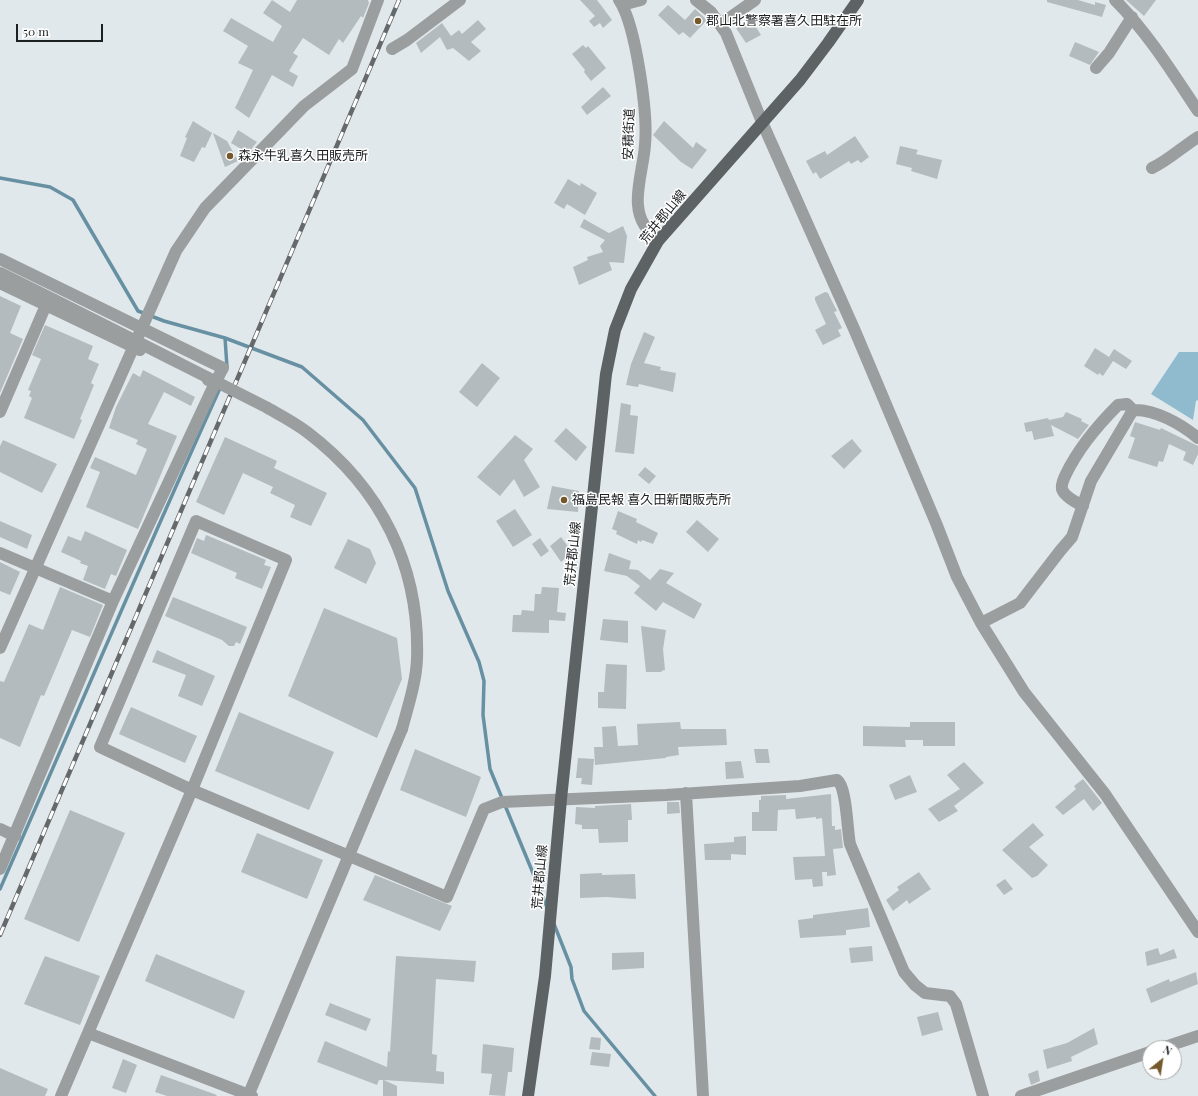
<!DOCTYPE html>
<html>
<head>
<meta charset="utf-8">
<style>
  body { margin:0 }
  #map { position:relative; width:1198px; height:1096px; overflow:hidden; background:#e1e8eb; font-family:"Playfair Display",serif }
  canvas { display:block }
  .north { position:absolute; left:1142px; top:1040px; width:40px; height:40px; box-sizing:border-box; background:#fff; border:1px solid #a5a6a6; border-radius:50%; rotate:30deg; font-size:11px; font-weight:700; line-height:16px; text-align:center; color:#1d2021 }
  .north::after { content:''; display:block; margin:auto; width:14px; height:18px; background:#74582b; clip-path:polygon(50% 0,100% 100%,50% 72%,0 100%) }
  .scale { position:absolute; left:16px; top:24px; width:87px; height:18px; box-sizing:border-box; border:2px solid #1d2021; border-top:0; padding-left:5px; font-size:12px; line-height:14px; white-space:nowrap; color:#1d2021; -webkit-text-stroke:3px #fff; paint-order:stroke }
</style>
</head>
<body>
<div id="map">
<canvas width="1198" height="1096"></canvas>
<div class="north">N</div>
<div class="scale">50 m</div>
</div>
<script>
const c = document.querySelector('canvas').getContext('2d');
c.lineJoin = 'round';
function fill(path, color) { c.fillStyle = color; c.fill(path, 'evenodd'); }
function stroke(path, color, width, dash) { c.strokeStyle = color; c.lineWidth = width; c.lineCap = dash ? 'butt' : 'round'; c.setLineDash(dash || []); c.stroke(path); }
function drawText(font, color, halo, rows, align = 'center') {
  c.font = font + ' "Playfair Display","Noto Sans JP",serif'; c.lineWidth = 3; c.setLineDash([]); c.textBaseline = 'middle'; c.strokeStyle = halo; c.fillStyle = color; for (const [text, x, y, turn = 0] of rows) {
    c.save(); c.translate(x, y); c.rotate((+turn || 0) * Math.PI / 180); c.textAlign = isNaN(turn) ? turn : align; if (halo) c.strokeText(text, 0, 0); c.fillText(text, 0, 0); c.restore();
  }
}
const forest = new Path2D(`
  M1179 352H1198V400L1196 401 1193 420 1151 394Z`);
const stream = new Path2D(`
  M0 178 50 187 73 200 138 311 164 321 225 338 302 367 363 420 415 488 448 591 479 662 484 681 483 715 490 769 547 907
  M225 338 227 367
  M0 889C74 721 145 553 221 386
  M554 924 571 967 572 979 584 1011 655 1096`);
const building = new Path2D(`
  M272 0 290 12 297 0H368L369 3 363 18 361 16 343 43 339 39 329 55 303 38 293 53 298 56 289 71 298 76 293 87 272 75 249 118 235 108 253 70 238 63 248 46 223 31 231 18 273 42 282 26 263 13Z
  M580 0H597L612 20 603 28 600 23 594 27 589 21 595 16Z
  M1047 0H1078L1095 5V2L1106 5 1102 17 1047 2Z
  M1126 0H1156L1144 16Z
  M668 5 685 20 695 9 707 20 690 38 683 32 679 35 658 15Z
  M751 19 761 35 746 43 736 28Z
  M478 20 486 29 471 42 481 51 469 61 453 48 447 50 440 37 421 53 416 43 442 23 451 36 459 30 462 34Z
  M1075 42 1099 52 1090 65 1069 56Z
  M583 45 586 48 588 46 606 68 591 81 584 72 585 70 572 54Z
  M603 87 611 96 587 115 581 107Z
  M193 121 212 133 205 148 202 147 194 162 180 156 187 138 185 137Z
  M664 121 693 148 696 142 707 150 692 169 681 162 653 135Z
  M238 130 257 142 248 153 231 143Z
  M213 133 227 141 238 161 225 167Z
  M855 136 869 157 861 163 858 160 851 164 849 161 820 179 816 172 813 174 806 161 825 151 827 155Z
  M900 146 918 150 916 154 942 160 937 179 911 171 912 168 896 164Z
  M568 179 580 186 581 183 597 193 585 215 567 204 564 209 554 203Z
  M584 219 609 233 623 226 627 236 624 263 609 262 612 270 579 285 573 267 588 260 587 257 603 252 600 246 605 240 580 227Z
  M825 292 828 293 837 311 834 312 842 328 838 330 841 336 823 345 815 330 826 324 815 300V297Z
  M0 296 21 306 10 333 23 339 0 393Z
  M45 325 93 346 88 359 99 364 91 383 94 385 80 419 82 420 74 439 24 418 32 398 29 396 31 391 28 390 41 359 32 355Z
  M644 332 655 337 644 363 661 367 660 370 676 373 673 392 639 384 638 387 626 385 631 364Z
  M1095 348 1109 357 1114 349 1132 361 1126 369 1113 361 1103 376 1099 373 1098 375 1084 366Z
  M482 363 500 378 477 407 459 392Z
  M143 370 195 397 191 406 164 392 148 424 177 436 138 529 86 507 100 472 90 468 95 457 136 475 147 449 136 444 138 440 109 428 116 407 133 373 140 377Z
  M621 403 631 405 630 415 638 416 634 454 615 452Z
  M1066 412 1082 419 1081 421 1089 425 1078 439 1051 425 1054 436 1034 440 1032 431 1026 432 1024 423 1048 418 1049 420 1063 417Z
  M1135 422 1160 430 1161 428 1198 446V454L1193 465 1183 460 1186 452 1169 444 1163 462 1159 461 1157 467 1128 458 1135 438 1130 436Z
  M566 428 587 447 576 461 554 441Z
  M515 435 533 449 524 460 540 487 524 497 514 479 500 496 477 477Z
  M225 437 277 461 274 468 327 493 311 526 290 517 295 505 270 493 273 487 243 473 224 515 196 502Z
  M852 439 862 451 844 469 831 456Z
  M3 440 57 464 42 493 0 472V446Z
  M645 467 656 476 649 484 638 475Z
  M552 486 579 491 578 512 547 509Z
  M515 509 532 535 513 547 496 521Z
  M618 511 637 519 636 522 658 533 653 544 642 540 641 542 638 540 637 544 616 534 617 531 612 529Z
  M697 520 719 539 708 552 686 532Z
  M0 521 32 535 27 549 0 537Z
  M85 531 127 550 116 576 111 574 105 589 83 580 88 566 80 563 81 561 61 552 68 536 81 541Z
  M206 535 266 560 264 565 271 567 262 589 235 578 237 573 191 553 197 538 204 541Z
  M561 537 572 552 561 562 550 546Z
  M540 538 549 551 541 557 532 544Z
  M348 539 370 549 376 563 366 584 334 568Z
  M609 553 631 561 629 569 638 570 650 580 660 569 674 573 666 583 702 604 694 619 663 602 656 611 634 593 640 586 627 576 604 571Z
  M0 562 20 572 10 595 0 591Z
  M60 587 103 605 90 637 72 630 44 696 41 695 20 747 0 738V681L4 682 29 624 43 630Z
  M542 587 559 588 557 612 566 613 565 621 549 620V633L512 632 513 615H521L522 610 534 611 535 594H541Z
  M173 597 247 627 240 644 236 642 234 646H229L222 640 165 616Z
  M324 608 397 638 402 679 377 738 288 696Z
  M603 619 628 621V643L600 640Z
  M641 626 666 630 663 649 665 670 661 671 662 672H646Z
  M157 650 215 676 202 706 178 696 186 675 152 662Z
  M606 664 627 665 626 709 598 708V692H604Z
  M131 707 197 736 185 763 119 734Z
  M239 712 334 752 309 810 215 771Z
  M680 722 681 729H726L727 745 678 747 679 755 666 757V758L595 765 594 747H603L602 727 616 726 618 746 638 745 637 724Z
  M910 722H955V746H923V740H905L906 747 863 746V726L910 727Z
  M415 749 481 777 466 817 400 790Z
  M754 749H768L770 763H756Z
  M578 758 594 759 592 785 581 784 582 778H576Z
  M741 761 744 778 726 779 725 762Z
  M964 762 984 783 954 806 958 811 939 822 928 809 960 789 947 775Z
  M910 775 917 792 895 800 889 785Z
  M1083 779 1102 803 1093 811 1084 799 1063 815 1055 807 1076 789 1074 786Z
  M831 794 832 826H835V830L841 829 843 848 833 849 836 875 827 876V872H822L823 886 813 887 812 879 795 880 793 857 825 856 822 818 816 819V817L796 819 795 809 778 810 777 831H752V812H759V800H761V796L786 795V799Z
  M667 802H679L680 813 667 814Z
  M631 804 632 820H628V842L599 843 598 829H582V825L575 824 576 807 595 808V806Z
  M70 810 125 833 79 942 24 919Z
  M1033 823 1044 835 1029 847 1048 865 1037 876 1032 878 1002 850Z
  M257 833 323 860 307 899 241 872Z
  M746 836V855L731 854V860H705L704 844 734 842V837Z
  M919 872 931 889 909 904 907 900 893 911 886 900 899 890 897 887Z
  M602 873V875L635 874 636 899 606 897 580 898V874Z
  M375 875 452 906 440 931 363 900Z
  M1005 879 1013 889 1004 895 996 885Z
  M868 908 870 927 846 930V935L800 938 798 920 813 918V915Z
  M872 946 873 961 851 963 849 948Z
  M1158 948 1160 955 1174 949 1177 958 1147 966 1145 952Z
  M644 952V968L612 970V953Z
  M156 954 245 991 234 1019 145 981Z
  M45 956 100 976 80 1025 24 1004Z
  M396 956 476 961 474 982 436 979 432 1054 437 1055 436 1071 444 1072V1084L384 1080 397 1086V1096H383V1080H379L377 1085 317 1062 325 1041 387 1067 388 1051 390 1052Z
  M1196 972 1198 984 1151 1003 1146 989 1169 979 1170 982Z
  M330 1003 371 1019 366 1031 325 1015Z
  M938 1012 943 1030 922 1036 917 1017Z
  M1094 1028 1098 1044 1071 1057 1072 1061 1047 1069 1043 1050 1067 1043Z
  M591 1037 601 1038 600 1050 589 1049Z
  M483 1044 514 1048 512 1072H508L505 1096 489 1095 492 1074 481 1073Z
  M592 1052 611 1054 609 1067 590 1065Z
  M123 1059 137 1065 126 1093 112 1088Z
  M0 1068 48 1089 45 1096H0Z
  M1038 1070 1040 1081 1031 1085 1028 1074Z
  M161 1075 217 1095 216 1096H167L155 1092Z`);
const minor = new Path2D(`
  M619 0C636 25 648 114 645 145 644 162 636 189 638 205 639 221 647 230 658 241
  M696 0 711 12 726 33 762 122 855 331 936 523 957 577 981 623 1024 692 1105 794 1198 932
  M1115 0C1148 33 1172 72 1198 111
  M622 5 641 0
  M721 24 755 0
  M392 49 407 40 460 0
  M1096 68 1109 53 1132 17
  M1152 168C1169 160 1182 147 1198 137
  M0 259 223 368 215 383 208 380
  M0 283 140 350
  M0 412 46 305
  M1083 506C1077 503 1064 496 1062 489 1061 484 1064 478 1066 474 1079 447 1097 426 1118 405L1127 404 1133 410
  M0 553 113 601
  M981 623 1020 603 1060 551 1072 537 1091 481 1133 410C1155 409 1181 424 1198 438
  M0 648 176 251 205 208 304 106 352 69 378 0
  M686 793 703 1096
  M0 829 15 836
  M0 869 113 601 215 383
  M88 1033 252 1096
  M1162 1048 1198 1036
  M61 1096 192 790 286 560 196 521 100 747 192 790 447 897 484 809 502 802 666 795 800 786 837 780C847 787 847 830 850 844L904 972 915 985 925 993 950 996 956 1004 983 1096
  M248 1096 402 729
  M1021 1096 1150 1052`);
const major = new Path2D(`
  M528 1096 545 976 561 799 606 374 615 330 631 289 658 241 800 80 828 43 858 0`);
const rail = new Path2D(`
  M0 935 399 0`);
const minorBridge = new Path2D(`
  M0 273C61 303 122 334 183 365 211 379 238 393 266 407 280 415 294 422 307 432 381 488 420 566 417 659 416 683 408 706 402 729`);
const markers = [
  [698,21,4,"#74582b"],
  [230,156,4,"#74582b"],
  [564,500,4,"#74582b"]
];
const poiNames = [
  ["郡山北警察署喜久田駐在所",706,21],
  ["森永牛乳喜久田販売所",238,156],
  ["福島民報 喜久田新聞販売所",572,500]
];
const streetNames = [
  ["安積街道",629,134,-88],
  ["荒井郡山線",663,217,-51],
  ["荒井郡山線",573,554,-84],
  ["荒井郡山線",540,877,-85]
];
fill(forest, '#90bbce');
stroke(stream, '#6791a3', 3.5);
fill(building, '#b4bbbe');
stroke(minor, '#9b9e9f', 12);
stroke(major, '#5d6265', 12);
stroke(rail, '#65696b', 4.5);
stroke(rail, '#fff', 3, [9]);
stroke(minorBridge, '#9b9e9f', 12);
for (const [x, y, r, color] of markers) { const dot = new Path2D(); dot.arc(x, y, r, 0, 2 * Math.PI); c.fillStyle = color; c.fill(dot); stroke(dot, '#fff', 1.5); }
drawText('13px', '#1d2021', '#fff', poiNames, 'left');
drawText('13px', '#1d2021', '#fff', streetNames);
</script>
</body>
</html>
